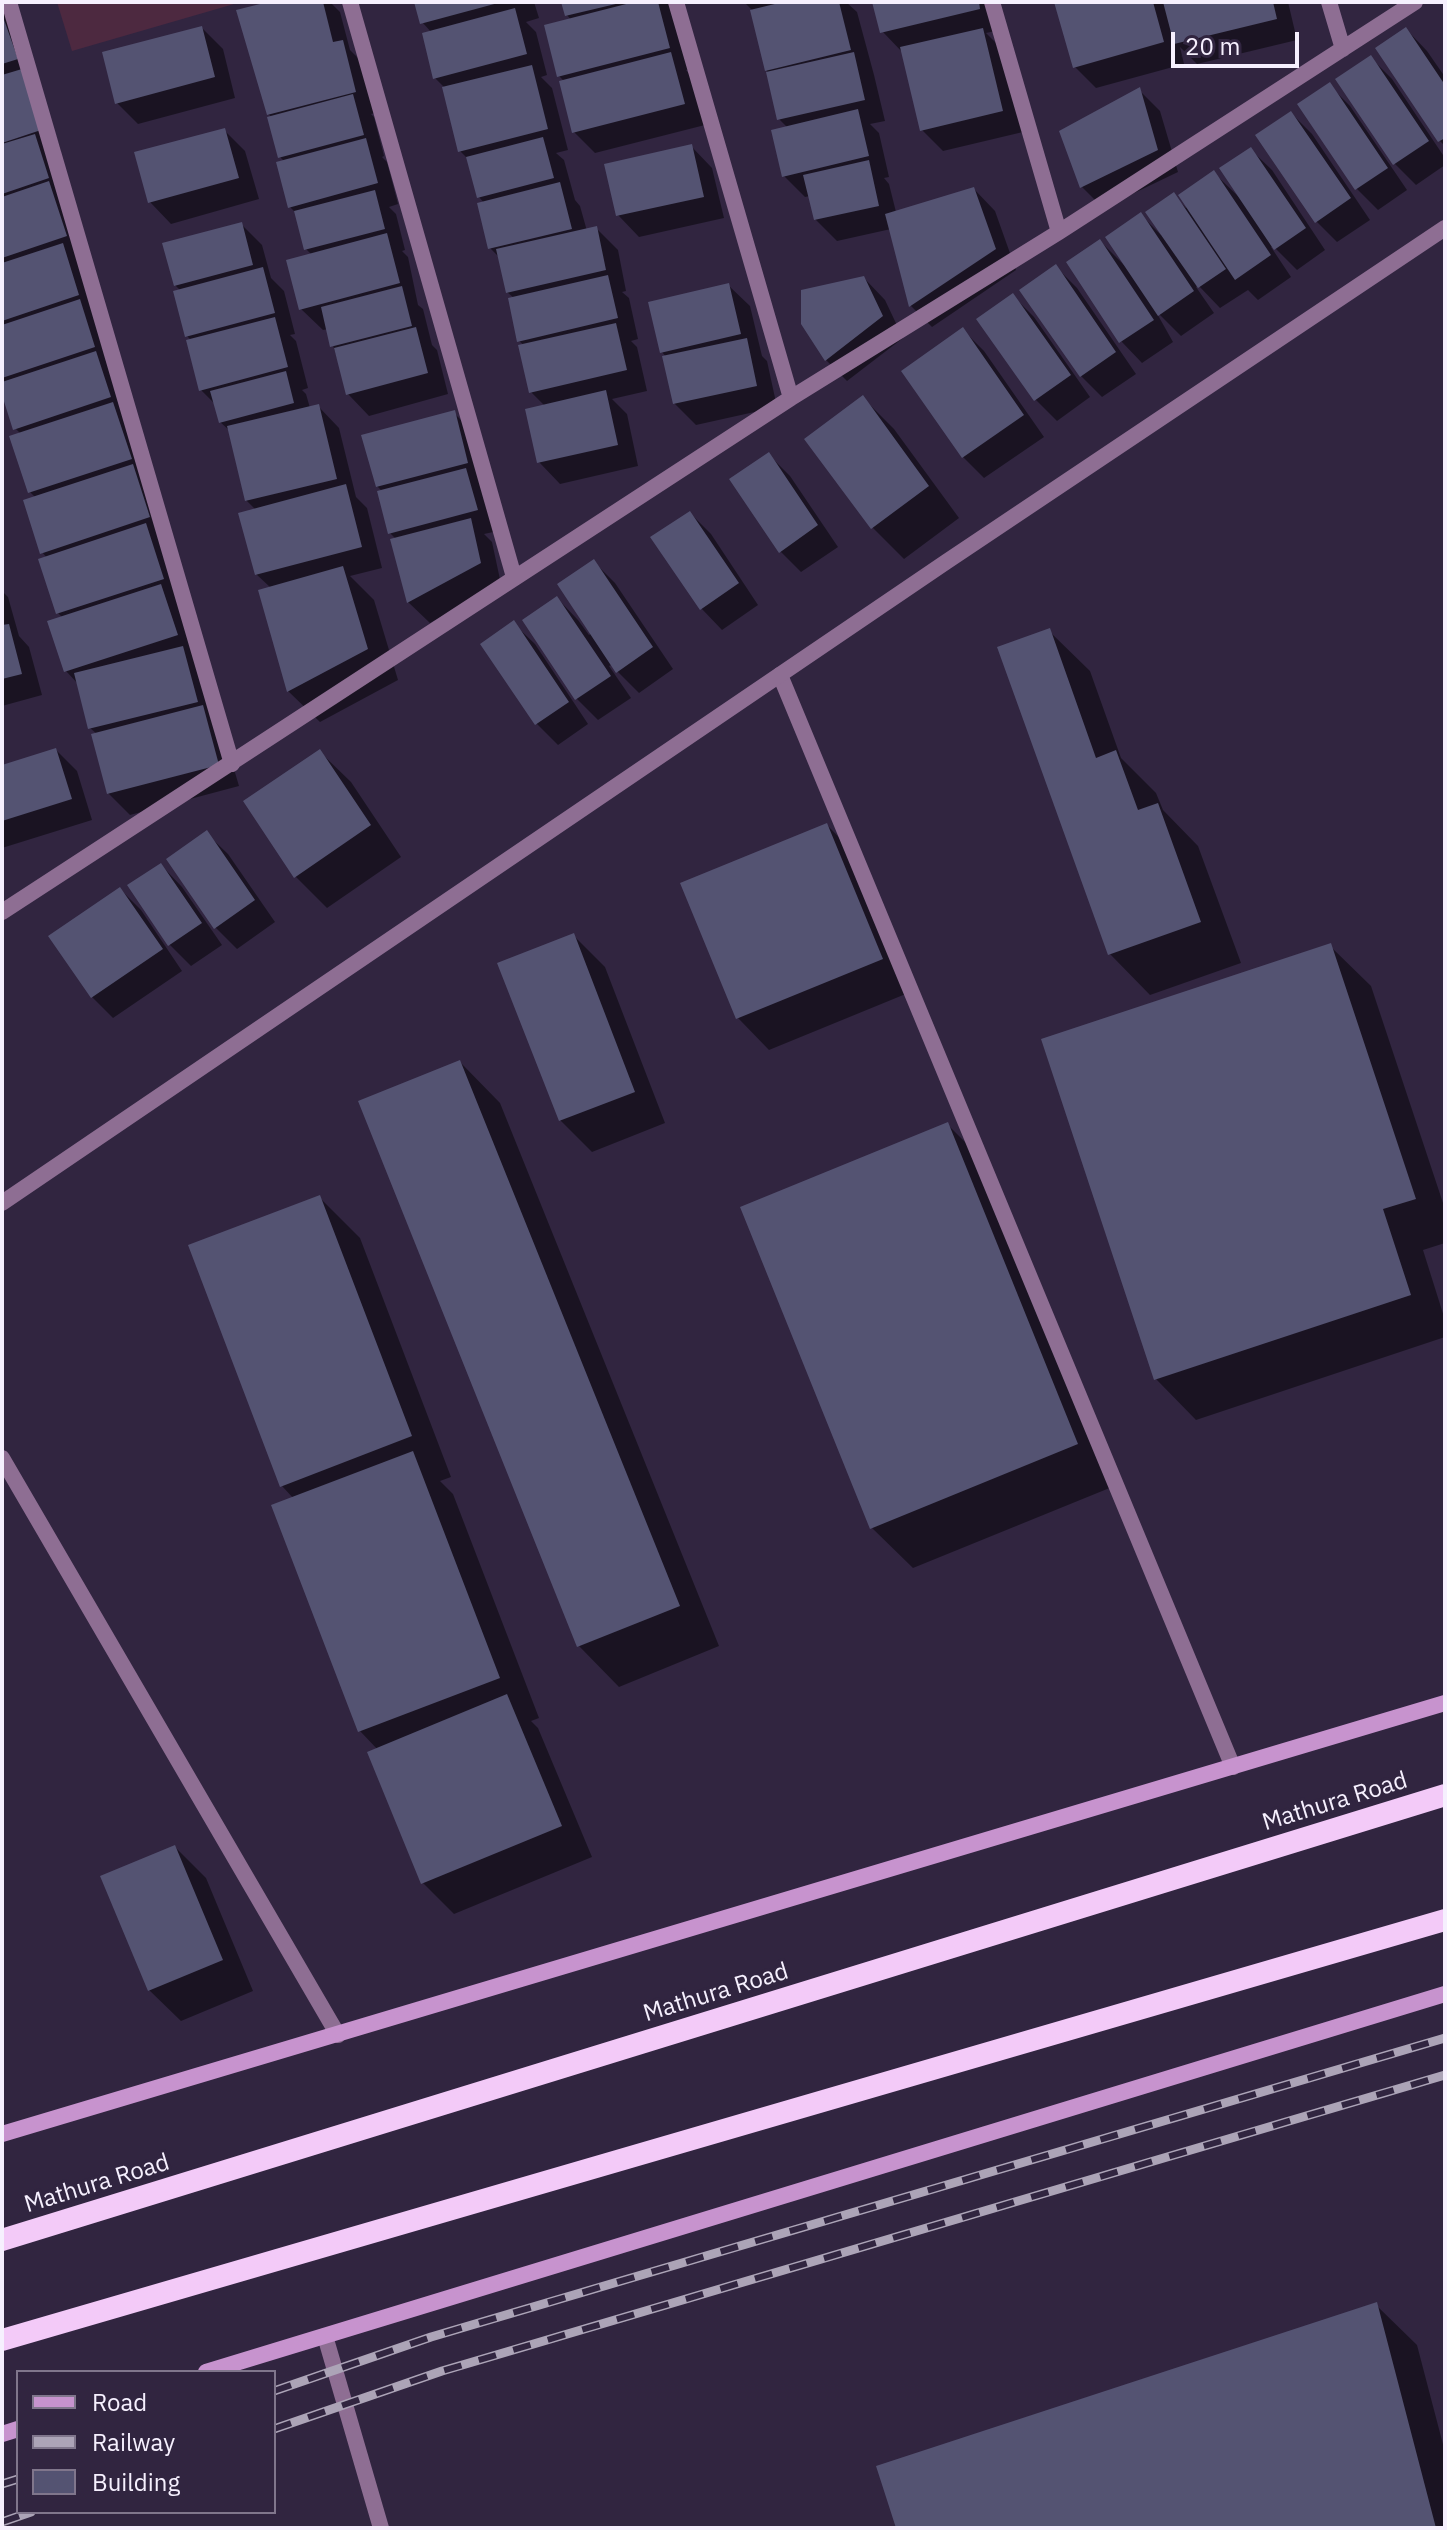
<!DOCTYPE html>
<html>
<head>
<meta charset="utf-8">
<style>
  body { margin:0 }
  #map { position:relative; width:1447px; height:2530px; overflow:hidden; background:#312540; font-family:"IBM Plex Sans",sans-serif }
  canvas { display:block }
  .frame { position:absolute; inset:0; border:4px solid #f6f0fe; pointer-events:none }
  .legend { position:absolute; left:16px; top:2370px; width:260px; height:144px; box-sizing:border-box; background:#312540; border:2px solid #80768c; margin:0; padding:10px 14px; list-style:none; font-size:24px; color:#f6f0fe }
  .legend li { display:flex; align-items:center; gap:16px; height:40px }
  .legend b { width:40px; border:2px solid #80768c }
  .scale { position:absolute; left:1171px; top:32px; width:128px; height:36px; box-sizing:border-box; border:4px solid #f6f0fe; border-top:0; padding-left:10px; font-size:24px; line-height:28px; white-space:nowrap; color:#f6f0fe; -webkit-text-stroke:6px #312540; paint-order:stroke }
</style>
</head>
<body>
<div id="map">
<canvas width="1447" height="2530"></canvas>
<div class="frame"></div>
<ul class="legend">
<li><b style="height:10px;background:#c793ce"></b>Road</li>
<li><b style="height:10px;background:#aca4b7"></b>Railway</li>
<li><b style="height:22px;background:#545372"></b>Building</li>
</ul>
<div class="scale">20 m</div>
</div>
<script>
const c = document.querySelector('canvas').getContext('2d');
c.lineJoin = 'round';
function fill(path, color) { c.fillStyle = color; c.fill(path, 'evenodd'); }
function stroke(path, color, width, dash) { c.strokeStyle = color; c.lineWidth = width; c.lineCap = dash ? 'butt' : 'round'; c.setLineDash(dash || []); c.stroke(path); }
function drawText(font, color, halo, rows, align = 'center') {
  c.font = font + ' "IBM Plex Sans",sans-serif'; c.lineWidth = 6; c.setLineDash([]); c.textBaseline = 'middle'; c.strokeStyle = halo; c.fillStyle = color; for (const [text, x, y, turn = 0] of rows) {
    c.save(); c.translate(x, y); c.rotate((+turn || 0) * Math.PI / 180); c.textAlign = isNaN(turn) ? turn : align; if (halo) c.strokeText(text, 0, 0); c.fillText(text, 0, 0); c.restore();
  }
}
const green = new Path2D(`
  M57 2H241L72 51Z`);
const shadow = new Path2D(`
  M276 2H330L340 12 350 50 363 63 376 113 371 114 374 117 384 156 382 157 387 162 398 204 389 207 396 214 405 250 402 251 408 257 418 305 423 309 432 345 437 350 448 394 369 416 348 394 328 329 323 330 301 309 312 255 306 249 296 213 290 207 285 162 280 157 272 117 268 114Z
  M417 2H534L539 18 526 22 536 32 547 75 541 77 552 88 568 150 556 153 564 160 575 200 580 206 587 231 596 228 618 250 626 291 622 292 629 298 638 339 631 341 637 347 647 391 612 399 627 414 638 466 560 484 539 462 545 406 531 392 525 346 519 341 514 298 507 292 500 258 490 248 484 203 479 197 468 159 460 151 444 87 435 78 432 33 422 22Z
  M563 2H671L690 69 686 70 691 76 705 125 595 153 574 132 565 82 559 76 571 20 567 15Z
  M744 2H846L857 12 874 75 885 121 870 124 879 133 889 177 884 178 889 184 896 212 974 189 995 211 1016 270 932 327 911 306 891 229 837 241 815 219 810 196 805 197 784 176 788 128 779 119 752 10Z
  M874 2H994L1000 30 986 33 1004 51 1023 132 943 151 922 130 904 54 882 31Z
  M1057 2H1288L1297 40 1197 64 1180 47 1184 64 1096 88 1075 67Z
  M2 6 42 92 61 151 52 154 239 786 130 815 108 793 97 734 90 728 79 685 66 671 63 618 58 613 47 558 42 552 36 498 30 492 21 434 15 428 2 389Z
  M202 28 223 49 235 98 138 124 117 103Z
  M1406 29 1427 51 1445 77V146L1440 141Z
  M1371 58 1392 79 1445 158V165L1416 185 1395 164Z
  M1329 85 1350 106 1407 190 1378 210 1357 189 1300 104Z
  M1139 90 1160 111 1178 172 1103 208 1082 187Z
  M1291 113 1312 134 1370 220 1337 242 1316 221Z
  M224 130 245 151 259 199 171 224 150 202Z
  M691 146 712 168 724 218 639 237 618 215Z
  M1250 149 1272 170 1325 250 1297 270 1273 246 1271 247 1291 277 1258 300 1248 290 1220 308 1198 285 1196 287 1214 313 1181 336 1155 310 1173 342 1142 363 1121 341 1100 241 1124 265 1141 215 1161 235 1173 195 1186 208 1214 173 1239 197Z
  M241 224 262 245 271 278 284 291 295 334 290 335 296 341 308 388 302 390 306 394 310 408 318 406 339 428 356 497 367 508 382 568 350 576 374 600 398 680 320 722 288 691 271 588 256 574V510L246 500 230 431 220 422 216 405 201 390 192 341 187 336 181 291 175 285Z
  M1056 267 1077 288 1136 374 1102 397 1081 376Z
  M864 278 885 300 903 338 847 381 826 360Z
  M728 285 750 306 762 356 767 361 777 407 696 425 674 403 666 357 662 352Z
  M1013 296 1034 317 1090 397 1057 421 1036 400Z
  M963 330 984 351 1044 437 984 478 963 457Z
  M863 398 894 429 959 518 904 559 873 528Z
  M454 413 475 434 498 531 484 534 492 542 501 584 430 623 408 602 393 541 397 540 390 533 383 492 377 486Z
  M768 454 790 476 838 547 801 572 780 551Z
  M690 513 711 534 758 605 722 630 701 608Z
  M594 562 615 583 673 669 639 693 611 665 609 666 631 698 598 720 577 699 557 598 578 620 589 635 592 633Z
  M2 591 8 597 19 636 29 647 42 695 2 706Z
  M513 623 535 644 588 724 558 745 537 724Z
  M1049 631 1090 671 1121 758 1156 793 1163 810 1198 846 1241 963 1150 995 1110 954Z
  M56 750 77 771 92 820 2 848V767Z
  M319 751 351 782 401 857 327 908 296 877Z
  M827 825 858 857 913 991 769 1050 738 1018Z
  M206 833 228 854 275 922 237 949 216 928Z
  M161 865 182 887 222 945 191 966 170 945 130 886Z
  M120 889 141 910 182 971 113 1018 92 997Z
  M573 935 605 967 665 1123 592 1152 560 1120Z
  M1330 946 1371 986 1445 1209V1243L1423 1250 1445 1320V1337L1196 1420 1156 1379Z
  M460 1062 500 1103 719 1646 619 1687 579 1646Z
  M948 1125 988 1165 1117 1485 913 1568 872 1528Z
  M319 1197 360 1238 451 1477 440 1481 453 1494 539 1718 531 1721 538 1728 592 1857 454 1914 423 1883 378 1750 360 1731 294 1499 282 1486Z
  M175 1847 206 1878 253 1991 181 2021 149 1990Z
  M1376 2305 1417 2345 1445 2452V2528H898Z`);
const building = new Path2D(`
  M268 2H323L333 42 343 40 356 92 267 115 236 10Z
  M414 2H498V3L420 24Z
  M561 2H620V3L565 16Z
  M634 2H658L670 48 557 77 544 25Z
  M783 2H839L851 50 765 71 750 10Z
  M872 2H979L980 9 880 33Z
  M1054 2H1153L1164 42 1073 68Z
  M1163 2H1273L1277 19 1174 44Z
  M515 8 527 54 433 79 422 33Z
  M2 14 18 59 2 64Z
  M202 26 215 77 115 104 102 52Z
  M1406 27 1445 85V138L1438 142 1375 48Z
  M983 28 1003 111 920 131 900 47Z
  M671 52 685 104 572 133 559 81Z
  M854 52 865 100 777 120 766 72Z
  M1371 55 1429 141 1393 165 1335 79Z
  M532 65 548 129 458 152 442 87Z
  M22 69 41 130 2 143V75Z
  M1330 82 1388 168 1355 190 1297 104Z
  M1140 87 1158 150 1080 188 1059 131Z
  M353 94 364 135 278 158 267 117Z
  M858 109 869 156 782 177 771 130Z
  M1291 111 1351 198 1315 223 1255 135Z
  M225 128 239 178 148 203 134 152Z
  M35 134 49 178 2 194V144Z
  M543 137 554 178 477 198 466 157Z
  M366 138 378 183 288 208 276 162Z
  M692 144 704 197 616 216 604 164Z
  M1251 147 1306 228 1274 250 1219 168Z
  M869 160 879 206 814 220 803 175Z
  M1214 170 1271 255 1235 280 1178 195Z
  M49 181 67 236 2 258V197Z
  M560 182 572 229 488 249 477 203Z
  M974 187 996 249 909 307 885 214Z
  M375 190 385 229 304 250 294 211Z
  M1174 192 1226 269 1198 288 1145 212Z
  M1141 212 1194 291 1158 316 1105 237Z
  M242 222 253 265 174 286 162 243Z
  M597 226 606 270 506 293 496 249Z
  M387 233 400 283 299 310 286 260Z
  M1100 239 1154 320 1119 343 1066 262Z
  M63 243 79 295 2 321V263Z
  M1056 264 1116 352 1080 377 1019 290Z
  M263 267 275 313 185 337 173 291Z
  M608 275 618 318 517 342 508 298Z
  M864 276 883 316 825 361 801 324V290Z
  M729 283 741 334 660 353 648 302Z
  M402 286 412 326 330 347 321 307Z
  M1013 293 1071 375 1034 401 976 319Z
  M80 299 95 347 2 378V325Z
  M275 317 288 367 199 391 186 340Z
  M616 323 627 370 529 393 518 345Z
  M416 327 428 373 346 395 334 348Z
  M963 327 1024 415 962 458 901 371Z
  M747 338 757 386 673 404 662 356Z
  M96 351 111 397 13 430 2 395V382Z
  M286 371 294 403 219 423 210 391Z
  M606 390 618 445 537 463 525 409Z
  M863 395 929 486 871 529 804 439Z
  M113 402 132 459 28 493 9 436Z
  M319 404 337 479 245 501 227 426Z
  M455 410 468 463 376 487 361 435Z
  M769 452 818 525 779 553 729 479Z
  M133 464 150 517 40 554 23 500Z
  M466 468 478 510 388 534 377 491Z
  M346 484 362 547 255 575 238 513Z
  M690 511 739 583 700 610 650 537Z
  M471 518 481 563 407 603 390 539Z
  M146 523 164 579 56 614 38 559Z
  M594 559 653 647 616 673 557 584Z
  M343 566 368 649 287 692 258 590Z
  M161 584 178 635 64 672 47 621Z
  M557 596 611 676 575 700 522 620Z
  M514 620 569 702 535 725 480 644Z
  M9 624 22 674 2 679V625Z
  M1050 628 1096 758 1116 750 1138 810 1158 803 1201 922 1108 955 997 647Z
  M183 646 198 702 88 729 74 673Z
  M203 705 219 765 107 794 91 734Z
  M56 748 72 799 2 821V765Z
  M320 749 371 825 294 878 243 801Z
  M827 823 883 959 736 1019 680 883Z
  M207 830 255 900 214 929 166 859Z
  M161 863 202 923 168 946 127 885Z
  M120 887 163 949 91 998 48 936Z
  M574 933 635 1092 559 1121 497 963Z
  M1331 943 1416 1199 1383 1209 1411 1295 1154 1380 1041 1039Z
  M460 1060 680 1606 577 1647 358 1101Z
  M948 1122 1078 1444 870 1529 740 1207Z
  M320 1195 412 1436 280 1487 188 1245Z
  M413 1451 500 1678 358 1732 271 1505Z
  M507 1694 562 1826 421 1884 367 1752Z
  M175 1845 223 1960 148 1991 100 1876Z
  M1377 2302 1436 2528H896L876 2466Z`);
const service = new Path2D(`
  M780 675 1233 1767
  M2 1458 338 2035
  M325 2336 381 2528`);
const minor = new Path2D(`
  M9 2 232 764
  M350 2 514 577
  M676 2 791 398
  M992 2 1059 232
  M1329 2 1343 49
  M2 912 791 398 1059 232 1415 2`);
const tertiary = new Path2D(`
  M2 1203 946 562 1445 228`);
const secondary = new Path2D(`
  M2 2134 1445 1703
  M206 2372 1445 1994
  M2 2434 18 2429`);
const trunk = new Path2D(`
  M2 2240 1445 1795
  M2 2340 1445 1920`);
const rail = new Path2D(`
  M274 2391 431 2337 1445 2038
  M274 2429 442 2371 1445 2075
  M2 2484 18 2479
  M2 2522 31 2512`);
const streetNames = [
  ["Mathura Road",1335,1802,-17],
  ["Mathura Road",716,1993,-17],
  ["Mathura Road",97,2184,-17]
];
fill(green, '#4d2940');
fill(shadow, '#0007');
fill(building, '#545372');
stroke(service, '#8e6e93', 16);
stroke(minor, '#8e6e93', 16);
stroke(tertiary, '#8e6e93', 16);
stroke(secondary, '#c793ce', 16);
stroke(trunk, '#f3caf8', 22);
stroke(rail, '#aca4b7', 9);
stroke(rail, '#312540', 6, [18]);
drawText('24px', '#f6f0fe', '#312540', streetNames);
</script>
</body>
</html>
